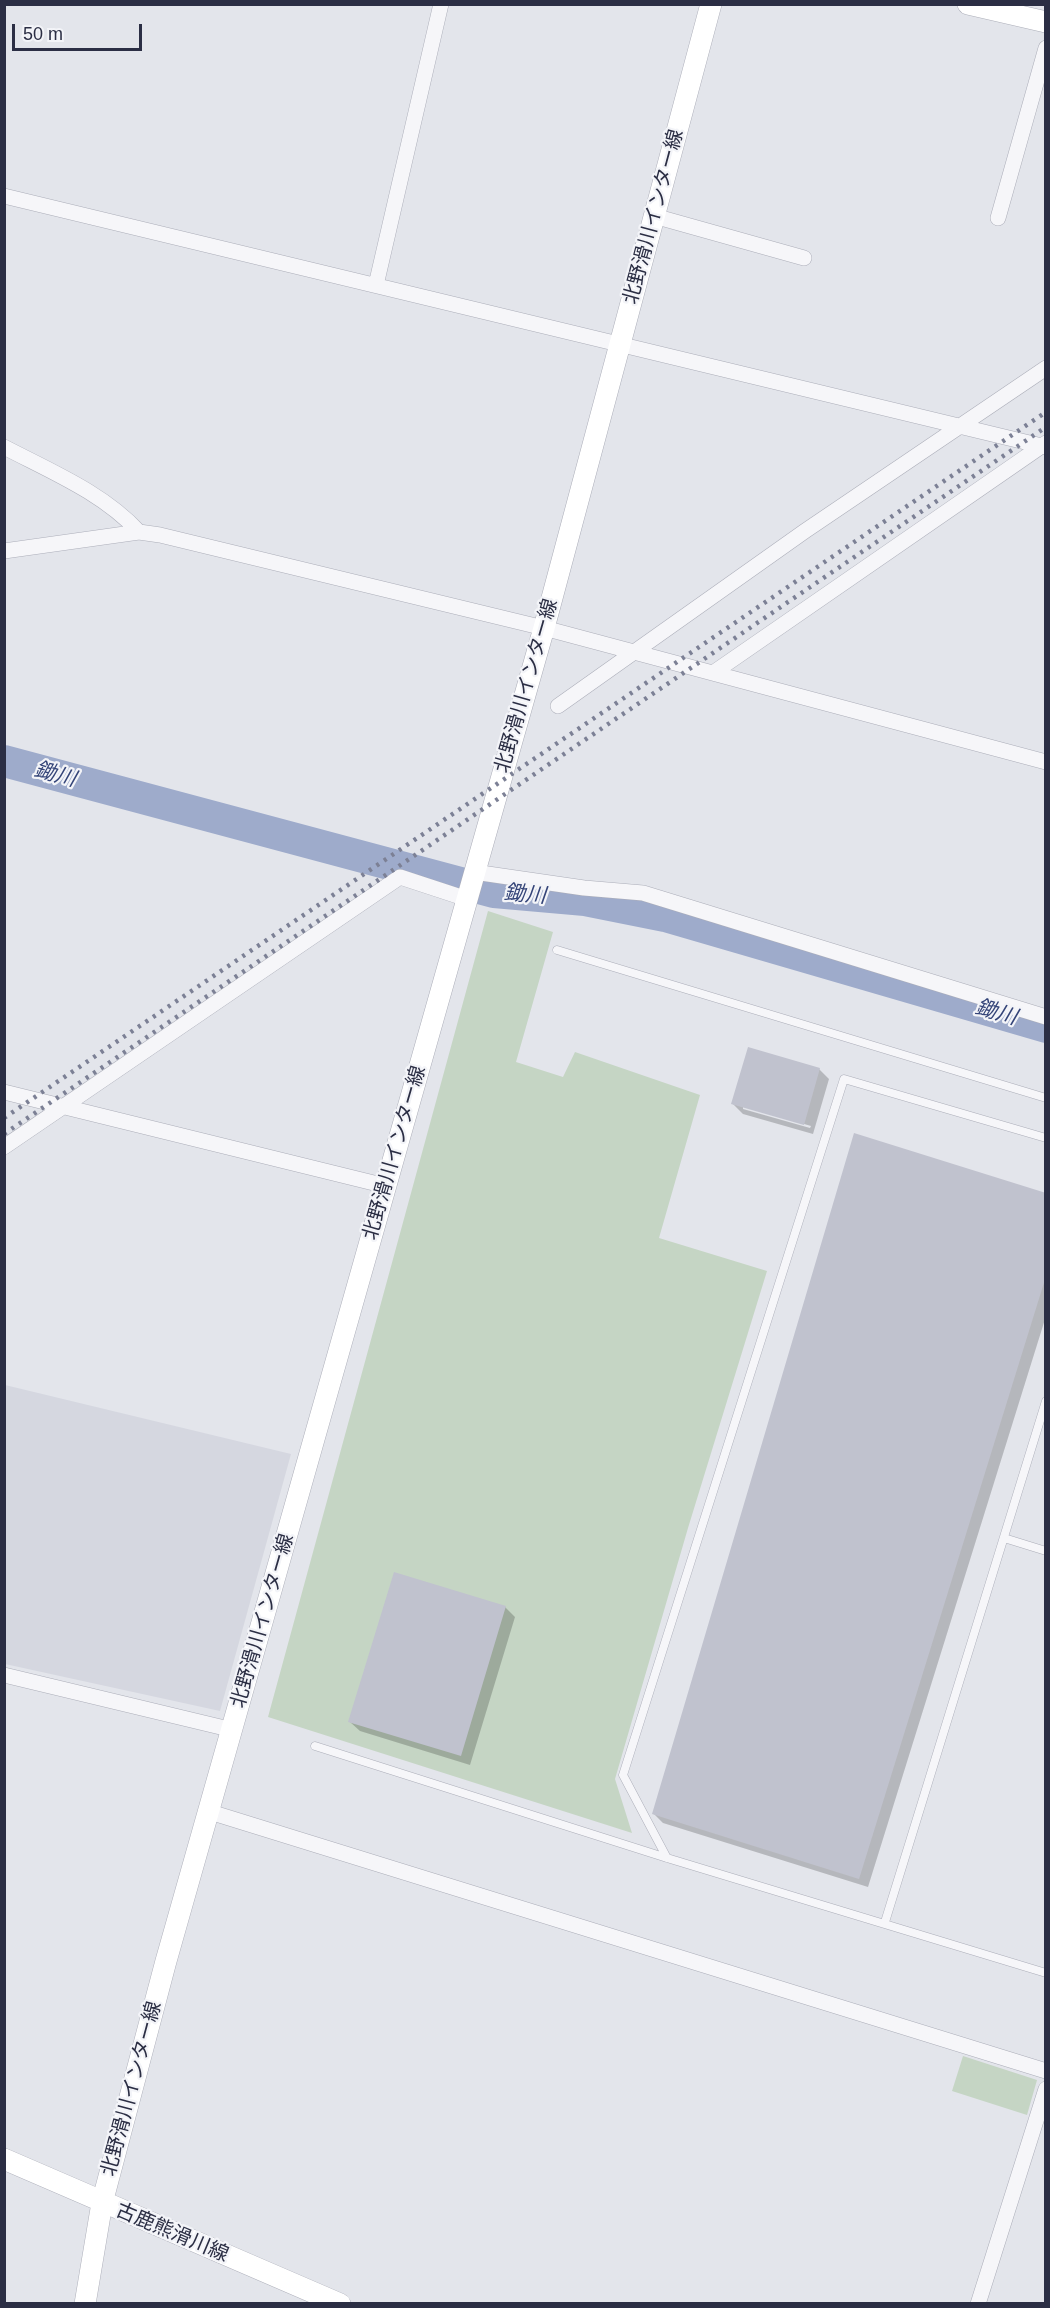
<!DOCTYPE html>
<html>
<head>
<meta charset="utf-8">
<style>
  body { margin:0 }
  #map { position:relative; width:1050px; height:2308px; overflow:hidden; background:#e3e5eb; font-family:Helvetica,sans-serif }
  canvas { display:block }
  .frame { position:absolute; inset:0; border:6px solid #2b2e44; pointer-events:none }
  .scale { position:absolute; left:12px; top:24px; width:130px; height:27px; box-sizing:border-box; border:3px solid #2b2e44; border-top:0; padding-left:8px; font-size:18px; line-height:21px; white-space:nowrap; color:#2b2e44; -webkit-text-stroke:4px #f3f4f8; paint-order:stroke }
</style>
</head>
<body>
<div id="map">
<canvas width="1050" height="2308"></canvas>
<div class="frame"></div>
<div class="scale">50 m</div>
</div>
<script>
const c = document.querySelector('canvas').getContext('2d');
c.lineJoin = 'round';
function fill(path, color) { c.fillStyle = color; c.fill(path, 'evenodd'); }
function stroke(path, color, width, dash) { c.strokeStyle = color; c.lineWidth = width; c.lineCap = dash ? 'butt' : 'round'; c.setLineDash(dash || []); c.stroke(path); }
function drawText(font, color, halo, rows, align = 'center') {
  c.font = font + ' Helvetica,"Noto Sans JP",sans-serif'; c.lineWidth = 4.5; c.setLineDash([]); c.textBaseline = 'middle'; c.strokeStyle = halo; c.fillStyle = color; for (const [text, x, y, turn = 0] of rows) {
    c.save(); c.translate(x, y); c.rotate((+turn || 0) * Math.PI / 180); c.textAlign = isNaN(turn) ? turn : align; if (halo) c.strokeText(text, 0, 0); c.fillText(text, 0, 0); c.restore();
  }
}
const built = new Path2D(`
  M5 1385 291 1454 220 1711 5 1664Z`);
const green = new Path2D(`
  M488 911 553 932 516 1062 563 1077 575 1052 700 1095 659 1238 767 1271 688 1528 615 1779 632 1833 268 1717Z
  M963 2056 1037 2080 1027 2115 952 2091Z`);
const shadow = new Path2D(`
  M819 1069 829 1079 813 1134 743 1114 733 1104ZM743 1106 811 1126 810 1128 743 1109Z
  M1046 1195V1316L868 1887 663 1823 654 1814Z
  M505 1607 515 1617 470 1765 360 1731 350 1722Z`);
const river = new Path2D(`
  M4 761 494 892 585 900 665 916 1046 1027`);
const building = new Path2D(`
  M748 1047 820 1068 804 1125 731 1104Z
  M854 1133 1046 1193V1276L859 1879 652 1814Z
  M394 1572 506 1606 461 1756 348 1722Z`);
const service = new Path2D(`
  M557 950 1046 1098
  M1004 1538 1046 1551
  M315 1746 667 1858 1046 1973
  M667 1858 623 1775 844 1079 1046 1138
  M885 1922 1046 1401`);
const minor = new Path2D(`
  M4 196 1046 447
  M654 216 804 258
  M998 218 1046 48
  M376 285 441 4
  M4 447C52 472 103 493 139 532
  M4 551 139 532 160 535 544 628 1046 762
  M713 673 1046 443
  M558 706 805 531 1046 368
  M474 872 584 888 643 893 1046 1017
  M4 1092 386 1186
  M4 1147 400 877 467 899
  M4 1675 233 1730
  M210 1812 1046 2071
  M978 2304 1046 2089`);
const secondary = new Path2D(`
  M968 4 1046 22
  M4 2159 340 2304
  M85 2304 102 2203 166 1961 544 628 711 4`);
const rail = new Path2D(`
  M4 1118 1046 412
  M4 1134 1046 427`);
const streetNames = [
  ["北野滑川インター線",654,217,-75],
  ["北野滑川インター線",527,686,-74],
  ["北野滑川インター線",395,1153,-74],
  ["北野滑川インター線",263,1621,-74],
  ["北野滑川インター線",132,2089,-75],
  ["古鹿熊滑川線",172,2233,23]
];
const waterNames = [
  ["鋤川",55,775,15],
  ["鋤川",525,895,5],
  ["鋤川",996,1013,16]
];
fill(built, '#d5d7e0');
fill(green, '#c5d5c4');
fill(shadow, '#0003');
stroke(river, '#9eabcb', 32);
fill(building, '#c0c2ce');
stroke(service, '#acaeb9', 9);
stroke(minor, '#acaeb9', 16);
stroke(secondary, '#acaeb9', 22);
stroke(service, '#f6f6f9', 8);
stroke(minor, '#f6f6f9', 15);
stroke(secondary, '#fff', 21);
stroke(rail, '#7c8095', 4.5, [3, 6]);
drawText('20px', '#2b2e44', '#f3f4f8', streetNames);
drawText('italic 21px', '#344478', '#f3f4f8', waterNames);
</script>
</body>
</html>
